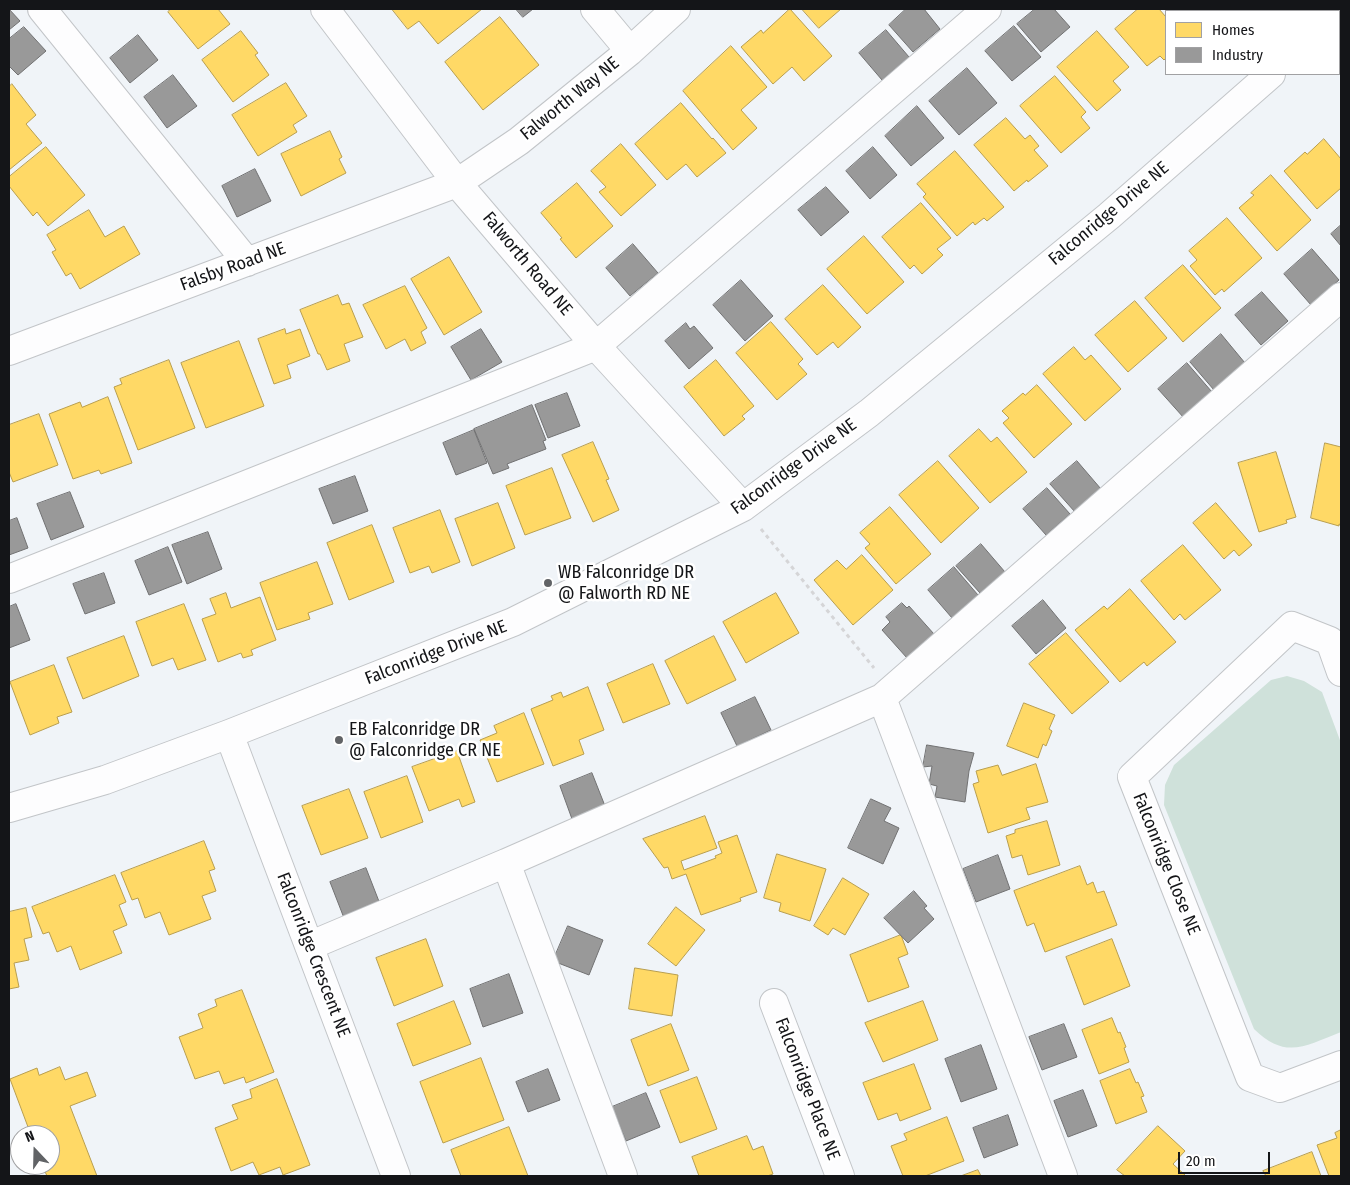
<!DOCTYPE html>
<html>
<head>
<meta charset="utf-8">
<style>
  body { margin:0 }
  #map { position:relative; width:1350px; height:1185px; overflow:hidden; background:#f0f4f8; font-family:"Fira Sans Condensed",sans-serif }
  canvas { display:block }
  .frame { position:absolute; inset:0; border:10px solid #141518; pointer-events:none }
  .legend { position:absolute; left:1165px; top:10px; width:175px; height:65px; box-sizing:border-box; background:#fff; border:1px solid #a1a1a3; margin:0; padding:6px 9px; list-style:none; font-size:15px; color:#141518 }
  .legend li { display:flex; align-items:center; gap:10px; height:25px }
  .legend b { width:25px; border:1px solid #a1a1a3 }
  .north { position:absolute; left:10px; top:1125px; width:50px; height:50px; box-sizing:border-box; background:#fff; border:1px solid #a1a1a3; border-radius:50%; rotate:339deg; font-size:14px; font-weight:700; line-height:20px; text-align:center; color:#141518 }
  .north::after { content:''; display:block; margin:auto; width:18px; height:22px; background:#616366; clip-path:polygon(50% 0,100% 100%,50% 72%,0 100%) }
  .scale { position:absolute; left:1178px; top:1152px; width:92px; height:22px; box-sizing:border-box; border:2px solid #141518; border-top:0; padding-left:6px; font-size:15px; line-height:18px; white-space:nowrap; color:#141518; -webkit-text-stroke:4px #fff; paint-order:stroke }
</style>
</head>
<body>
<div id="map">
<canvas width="1350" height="1185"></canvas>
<div class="frame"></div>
<ul class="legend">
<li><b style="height:14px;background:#ffd966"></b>Homes</li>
<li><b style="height:14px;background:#999"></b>Industry</li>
</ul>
<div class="north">N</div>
<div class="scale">20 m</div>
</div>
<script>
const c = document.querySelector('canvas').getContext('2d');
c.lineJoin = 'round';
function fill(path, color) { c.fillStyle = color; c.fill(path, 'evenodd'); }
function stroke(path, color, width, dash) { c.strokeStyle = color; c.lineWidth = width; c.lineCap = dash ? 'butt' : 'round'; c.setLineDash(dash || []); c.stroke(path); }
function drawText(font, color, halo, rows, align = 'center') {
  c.font = font + ' "Fira Sans Condensed",sans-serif'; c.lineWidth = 5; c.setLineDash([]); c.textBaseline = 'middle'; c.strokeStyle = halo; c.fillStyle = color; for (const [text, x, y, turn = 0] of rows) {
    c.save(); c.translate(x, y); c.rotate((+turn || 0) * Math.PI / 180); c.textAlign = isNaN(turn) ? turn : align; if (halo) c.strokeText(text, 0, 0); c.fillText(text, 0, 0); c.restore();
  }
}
const green = new Path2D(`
  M1287 676 1304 681 1322 692 1341 743V1032C1305 1046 1286 1060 1254 1029L1164 805 1165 785 1174 765 1271 680Z`);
const homes = new Path2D(`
  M171 9H218L230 24 198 49 168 12Z
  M392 9H482L438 44 419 21 408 29Z
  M790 9 832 56 804 81 792 67 773 84 741 47 761 30 763 33Z
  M802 9H841L819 28Z
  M1138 9H1159L1166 17V58L1164 60 1160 56 1147 66 1115 29Z
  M1172 9H1215L1212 11H1175Z
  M500 17 539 65 483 110 445 62Z
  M241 31 258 53 255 55 269 75 233 102 202 60Z
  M1097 31 1129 67 1113 81 1121 90 1097 111 1057 67Z
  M731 46 767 87 741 110 757 128 733 150 683 91Z
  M1055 76 1086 112 1081 117 1090 128 1061 153 1020 106Z
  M286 83 307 116 293 125 297 132 258 156 232 115Z
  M12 84 36 115 26 124 42 143 9 170V87Z
  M681 103 712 139 713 138 726 153 697 177 686 164 667 180 635 144Z
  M1006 118 1025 139 1030 135 1039 146 1034 150 1048 166 1028 182 1027 180 1014 191 974 145Z
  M330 131 342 157 339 159 346 173 301 196 281 154Z
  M1324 139 1341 159V188L1317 209 1284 171 1305 152 1307 154Z
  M621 144 656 185 621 216 599 192 606 187 591 171Z
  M46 147 85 195 48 226 37 212 33 216 9 186V177Z
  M955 151 1004 207 987 221 984 218 975 225 973 222 957 236 923 197 926 194 917 184Z
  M1271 175 1311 220 1277 251 1239 208 1254 195 1251 193Z
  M577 183 613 226 576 258 560 239 562 238 541 213Z
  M921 203 951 238 937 249 943 255 922 274 914 265 910 269 882 237Z
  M89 210 105 237 124 226 140 254 80 289 71 273 66 276 52 252 56 250 47 235Z
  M1227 218 1262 258 1224 292 1222 289 1215 295 1190 266 1197 260 1189 251Z
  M864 236 904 282 867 314 827 269Z
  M449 257 482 312 444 335 411 279Z
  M1183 265 1221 308 1183 342 1145 298Z
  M823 285 861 327 838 348 833 342 817 355 785 319Z
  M405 286 427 328 421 332 426 343 411 351 405 339 386 349 363 305Z
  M338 295 342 305 349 303 363 337 344 344 350 361 327 370 320 354H318L300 310Z
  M1135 301 1167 338 1128 372 1095 335Z
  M771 322 803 359 798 364 807 374 777 400 736 353Z
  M285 329 286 334 300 329 310 356 287 365 291 378 274 384 258 339Z
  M239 341 264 406 206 428 181 363Z
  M1074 347 1085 360 1091 355 1121 389 1085 421 1043 374Z
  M169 360 195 428 138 450 114 387 122 384 120 379Z
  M716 360 754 406 742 416 745 419 724 436 684 387Z
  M1037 385 1072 424 1034 458 1003 423 1009 418 1002 411 1023 393 1025 395Z
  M108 397 132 463 101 474 99 470 73 479 49 414 80 402 82 407Z
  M39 414 58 465 13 482 9 472V425Z
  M979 429 991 442 997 437 1027 472 990 503 949 456Z
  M593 442 609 479 606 480 619 510 593 522 562 455Z
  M1325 443 1341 447V525L1339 524V526L1311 518Z
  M1276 452 1296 517 1286 520 1287 523 1259 532 1238 463Z
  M938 461 979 508 941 543 899 495Z
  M552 468 571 518 525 535 506 486Z
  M498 503 515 548 472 566 455 519Z
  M1216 503 1252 545 1239 556 1234 550 1224 559 1193 523Z
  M890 507 931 554 896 584 865 548 870 544 860 533Z
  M440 510 460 562 432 573 429 566 410 573 393 528Z
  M372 525 394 582 349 600 327 543Z
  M1183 545 1221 590 1185 620 1180 614 1174 620 1141 581Z
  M862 555 893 590 853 625 814 580 837 560 846 569Z
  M317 562 333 604 308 613 310 619 277 630 260 583Z
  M1130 589 1176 642 1147 666 1144 662 1120 682 1075 630 1104 606 1107 609Z
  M226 593 231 608 260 597 276 640 251 650 253 655 243 658 241 653 218 662 202 619 216 614 210 599Z
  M776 593 799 633 746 663 723 622Z
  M184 604 206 660 178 670 173 658 152 666 136 622Z
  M1066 633 1109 682 1072 714 1029 664Z
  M124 636 139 676 83 699 67 658Z
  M714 636 736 680 687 704 665 661Z
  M653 664 670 704 623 723 607 684Z
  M54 665 72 712 57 717 59 723 30 735 10 682Z
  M588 687 604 730 579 740 584 754 553 766 531 709 553 700 551 696 561 692 563 697Z
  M1024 703 1055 715 1049 729 1052 731 1046 746 1043 744 1038 758 1007 746Z
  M524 713 544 764 497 782 480 740 497 733 494 726Z
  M457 751 475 802 462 807 459 799 429 811 412 767Z
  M1036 764 1048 802 1026 808 1030 819 988 833 973 784 979 782 976 771 998 765 1002 775Z
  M407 776 423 822 381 838 364 792Z
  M349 789 368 838 321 855 302 806Z
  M705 816 717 848 681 861 684 870 716 858 715 856 722 853 718 842 737 835 757 892 740 898 741 901 701 915 686 874 672 879 668 867 664 868 643 839Z
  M1047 821 1060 865 1028 875 1022 855 1012 858 1006 836 1015 833V830Z
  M204 841 215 869 209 871 216 891 202 896 211 919 169 935 160 912 145 918 138 898 132 900 121 873Z
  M777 854 826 869 810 921 779 911 781 903 764 898Z
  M1080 866 1087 885 1093 882 1097 893 1104 891 1117 925 1045 952 1034 923 1027 926 1014 891Z
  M115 875 126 902 119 905 127 925 113 931 122 953 80 970 71 946 57 952 49 932 43 934 32 907Z
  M843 878 869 894 845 935 833 928 828 935 814 926Z
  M676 907 705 930 676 966 648 944Z
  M26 908 32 937 24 939 29 960 14 963 19 987 9 989V912Z
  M901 935 908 954 898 958 909 987 868 1002 850 955Z
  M426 939 443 986 394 1006 376 958Z
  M1112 939 1130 986 1084 1005 1066 957Z
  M635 968 678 975 672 1016 629 1009Z
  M242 990 274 1072 246 1083 244 1077 224 1084 219 1071 195 1079 179 1037 203 1028 198 1014 217 1006 215 1000Z
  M454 1001 471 1044 413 1066 397 1024Z
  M923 1001 938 1040 883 1062 865 1023Z
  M1112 1018 1118 1033 1120 1032 1126 1047 1124 1048 1129 1062 1099 1074 1082 1030Z
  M671 1024 689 1070 648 1086 631 1040Z
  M481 1058 504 1120 443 1143 420 1082Z
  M914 1064 931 1109 900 1121 897 1113 878 1120 863 1083Z
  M60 1067 65 1080 87 1072 96 1096 70 1106 97 1176H47L42 1165H50V1135H31L10 1079 37 1068 39 1075Z
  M1130 1069 1136 1083 1138 1082 1144 1096 1141 1097 1147 1112 1116 1124 1100 1081Z
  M697 1077 717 1129 680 1143 660 1091Z
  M277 1079 310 1165 283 1175 280 1167 259 1175 253 1162 231 1171 215 1128 238 1119 232 1105 252 1098 250 1090Z
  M947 1117 964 1161 925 1176H903L891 1146 907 1140 904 1134Z
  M1158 1126 1185 1151 1173 1164 1186 1176H1125L1117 1170Z
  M509 1127 528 1176H461L451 1150Z
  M1341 1130V1176H1329L1317 1145 1337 1138 1335 1133Z
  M747 1136 753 1150 763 1146 773 1174 767 1176H699L692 1157Z
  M1312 1152 1321 1176H1266L1263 1171Z
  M978 1170 981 1176H961Z`);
const industry = new Path2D(`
  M9 9 20 21 9 30Z
  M516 9H533L523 17Z
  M906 9H924L940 29 913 52 889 25Z
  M1035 9H1054L1070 27 1041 52 1017 24Z
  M1014 26 1041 57 1012 81 985 51Z
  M24 27 46 51 18 75 9 66V39Z
  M886 30 909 57 882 80 859 53Z
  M138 35 158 60 130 83 110 58Z
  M967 68 997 103 959 135 929 101Z
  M173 75 197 106 167 128 144 97Z
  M917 106 944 138 911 166 885 136Z
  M873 147 897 175 870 199 846 171Z
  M255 169 271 201 237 217 222 186Z
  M826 187 849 212 821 236 798 210Z
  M1341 225V246L1331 234Z
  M633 244 658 273 630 296 606 268Z
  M1312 249 1339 280 1311 305 1284 274Z
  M741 280 773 316 745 341 713 305Z
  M1262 292 1288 321 1261 345 1235 315Z
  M686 323 690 329 694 326 713 348 689 369 665 341Z
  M481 329 502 362 471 380 451 347Z
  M1221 334 1245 363 1214 390 1190 362Z
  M1187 363 1212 392 1184 418 1158 389Z
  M567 393 580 426 548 438 535 405Z
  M532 405 546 440 543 441 546 449 507 464 509 468 493 474 474 429Z
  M474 430 487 463 456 475 443 443Z
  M1077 461 1101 489 1075 512 1050 484Z
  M355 476 368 511 333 524 319 489Z
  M1047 488 1070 514 1046 535 1023 509Z
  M70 492 84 527 51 540 37 504Z
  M17 518 28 548 9 555V521Z
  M208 532 222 569 187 584 172 545Z
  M981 544 1005 572 980 593 956 566Z
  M168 547 182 582 149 595 135 561Z
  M954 567 978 595 952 618 928 590Z
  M104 573 115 603 85 614 73 584Z
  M1043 600 1066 628 1036 654 1012 626Z
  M902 603 907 608 909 606 934 634 907 658 882 630 890 622 886 617Z
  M16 604 30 640 9 648V607Z
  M755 697 771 730 737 746 721 713Z
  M927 745 974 753 969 771 965 802 935 797 937 786 929 784 932 766 923 767Z
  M592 773 605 806 572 819 560 786Z
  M871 799 891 808 884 821 899 828 883 864 848 848Z
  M998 855 1010 889 976 902 963 869Z
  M366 868 380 904 344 918 330 882Z
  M914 891 927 906 924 908 934 919 908 943 884 918Z
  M568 926 603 940 589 975 553 961Z
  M509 974 523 1013 483 1027 470 989Z
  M1064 1024 1077 1057 1042 1070 1029 1037Z
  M981 1045 997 1089 961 1102 945 1059Z
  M548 1069 560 1100 528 1112 516 1082Z
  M1083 1090 1097 1126 1068 1137 1054 1101Z
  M646 1093 660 1127 626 1141 612 1107Z
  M1008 1115 1018 1145 984 1158 973 1128Z`);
const path = new Path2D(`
  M761 529 874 668`);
const minor = new Path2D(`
  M42 9 247 262
  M325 9 457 183 596 346 743 507
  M595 9 630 51
  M1339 15 1341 13
  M9 351 457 183 519 141 630 51 676 9
  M9 579 596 346 987 9
  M1341 672 1330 641 1292 626 1132 777 1250 1077 1280 1088 1341 1065
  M882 698 1341 297
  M229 734 396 1176
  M9 808 105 780 229 734 513 622 743 507 869 413 1109 216 1271 74
  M309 946 506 863
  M774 1003 840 1176
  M623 1176 506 863 882 698 1063 1176`);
const markers = [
  [548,583,5,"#616366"],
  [339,740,5,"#616366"]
];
const streetNames = [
  ["Falworth Way NE",570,99,-39],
  ["Falconridge Drive NE",1109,214,-40],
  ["Falworth Road NE",527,264,50],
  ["Falsby Road NE",233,267,-20],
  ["Falconridge Drive NE",794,467,-36],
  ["Falconridge Drive NE",436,653,-21],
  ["Falconridge Close NE",1166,864,68],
  ["Falconridge Crescent NE",313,955,69],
  ["Falconridge Place NE",807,1089,69]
];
const poiNames = [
  ["WB Falconridge DR",558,573],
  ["@ Falworth RD NE",558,594],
  ["EB Falconridge DR",349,730],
  ["@ Falconridge CR NE",349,751]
];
fill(green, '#cfe1da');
fill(homes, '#ffd966');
stroke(homes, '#b89e4f', 1);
fill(industry, '#999');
stroke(industry, '#717172', 1);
stroke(minor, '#c2c5c8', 30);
stroke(path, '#d5d5d7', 3, [4, 4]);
stroke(minor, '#fdfdfe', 28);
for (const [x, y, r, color] of markers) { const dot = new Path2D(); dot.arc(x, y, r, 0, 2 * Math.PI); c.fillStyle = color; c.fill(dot); stroke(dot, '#fff', 2); }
drawText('18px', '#141518', '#fff', streetNames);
drawText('18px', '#141518', '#fff', poiNames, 'left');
</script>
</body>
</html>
